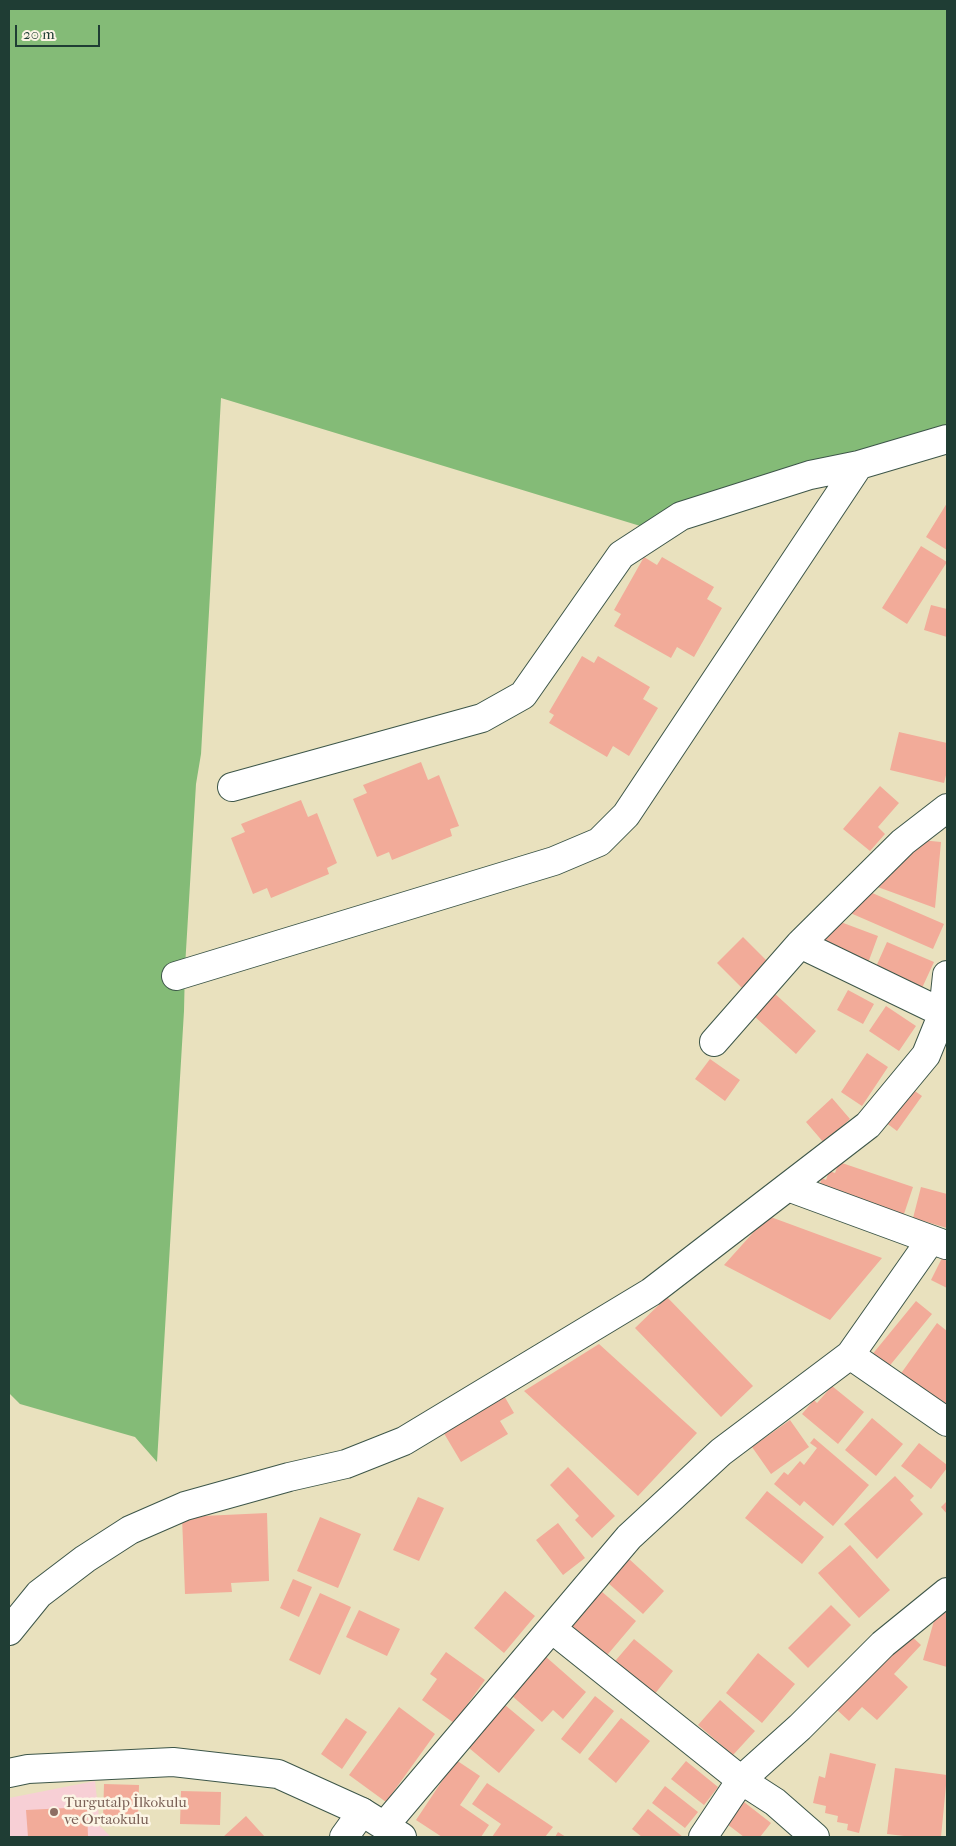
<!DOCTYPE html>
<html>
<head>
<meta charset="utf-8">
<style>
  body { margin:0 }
  #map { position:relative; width:956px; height:1846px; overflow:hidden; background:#e9e1be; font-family:"IM FELL French Canon",serif }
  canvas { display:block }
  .frame { position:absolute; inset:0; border:10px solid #1f3d34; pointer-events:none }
  .scale { position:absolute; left:15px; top:25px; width:85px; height:22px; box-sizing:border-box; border:2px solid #1f3d34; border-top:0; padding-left:6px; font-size:15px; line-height:18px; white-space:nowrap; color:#1f3d34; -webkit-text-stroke:4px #fcf5e5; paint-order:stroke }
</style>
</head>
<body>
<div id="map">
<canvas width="956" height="1846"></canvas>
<div class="frame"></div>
<div class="scale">20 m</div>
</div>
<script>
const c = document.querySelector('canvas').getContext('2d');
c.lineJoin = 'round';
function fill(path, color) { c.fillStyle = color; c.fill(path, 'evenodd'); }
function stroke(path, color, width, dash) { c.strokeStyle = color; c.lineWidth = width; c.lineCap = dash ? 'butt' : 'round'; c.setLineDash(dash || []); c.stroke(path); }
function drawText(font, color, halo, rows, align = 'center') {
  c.font = font + ' "IM FELL French Canon",serif'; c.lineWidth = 5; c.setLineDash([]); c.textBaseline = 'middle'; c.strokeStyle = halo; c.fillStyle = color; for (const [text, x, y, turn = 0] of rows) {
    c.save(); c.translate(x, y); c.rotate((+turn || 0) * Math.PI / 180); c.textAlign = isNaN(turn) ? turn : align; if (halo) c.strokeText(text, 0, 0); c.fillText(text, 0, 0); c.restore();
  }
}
const built = new Path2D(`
  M95 1781 100 1826 111 1837H9V1798Z`);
const forest = new Path2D(`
  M9 9H947V436L660 532 221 398 201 754 196 784 185 967 184 1011 157 1462 135 1437 20 1404 9 1393Z`);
const building = new Path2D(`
  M947 503V550L926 537Z
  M921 546 947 562 907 624 882 608Z
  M644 557 657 565 662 557 714 587 707 599 722 608 694 657 677 647 671 658 614 626 621 614 614 610Z
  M931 605 947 609V637L924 630Z
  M582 656 594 663 598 656 650 687 643 699 658 708 629 756 613 746 607 757 549 723 554 715 549 712Z
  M899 732 947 743V771L944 783 890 770Z
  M421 762 428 780 439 775 459 826 450 829 452 836 392 860 389 852 377 857 353 799 367 793 363 785Z
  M880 786 899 803 878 827 885 834 870 851 843 829Z
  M301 800 308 817 317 813 337 863 327 868 329 874 271 898 267 888 253 894 231 838 245 832 241 824Z
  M921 840 941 842 935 908 875 886Z
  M863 889 944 924 933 949 848 912Z
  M838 921 878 936 868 963 818 944Z
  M743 937 771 965 745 991 717 963Z
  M887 942 934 962 922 988 875 969Z
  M848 990 874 1004 863 1024 837 1010Z
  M774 993 816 1031 796 1054 754 1016Z
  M886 1006 916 1026 899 1051 869 1031Z
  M867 1053 888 1067 862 1106 841 1092Z
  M710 1059 740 1080 725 1101 695 1079Z
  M909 1087 922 1096 897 1131 885 1122Z
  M832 1098 850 1119 824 1143 806 1122Z
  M839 1162 913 1187 904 1214 819 1186 822 1178 826 1180 829 1171 835 1173Z
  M921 1187 947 1194V1228L913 1218Z
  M768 1216 882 1258 830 1320 724 1265Z
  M942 1258 947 1261V1288L931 1280Z
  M667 1297 753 1386 721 1417 635 1328Z
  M916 1301 932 1314 887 1369 871 1356Z
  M937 1323 947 1331V1410L897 1379Z
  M599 1344 697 1433 638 1496 524 1391Z
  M832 1386 864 1412 838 1444 802 1414 814 1400 817 1403Z
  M503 1394 514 1413 500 1421 508 1434 461 1462 442 1430Z
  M872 1418 903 1444 876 1476 845 1450Z
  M790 1420 809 1447 771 1474 752 1447Z
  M814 1438 869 1485 833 1526 804 1501 800 1506 774 1484 784 1472 788 1475 800 1461 804 1465 817 1448 810 1443Z
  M919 1443 947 1465V1468L931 1489 901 1466Z
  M568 1467 615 1516 592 1538 575 1520 579 1516 550 1485Z
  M895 1476 914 1496 910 1500 923 1514 877 1559 844 1524Z
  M767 1491 824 1537 802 1564 745 1518Z
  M418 1497 444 1508 419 1561 393 1550Z
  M947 1501V1514L941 1507Z
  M267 1513 269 1581 231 1583 232 1592 185 1594 182 1517Z
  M320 1517 361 1534 338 1588 297 1571Z
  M558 1523 585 1558 563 1575 536 1540Z
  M850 1545 890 1590 859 1618 818 1573Z
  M628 1558 664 1591 643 1614 607 1582Z
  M293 1579 312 1587 299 1617 280 1608Z
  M505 1591 535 1616 504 1653 474 1628Z
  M601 1591 636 1621 603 1660 568 1630Z
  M320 1593 351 1607 320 1675 289 1660Z
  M831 1605 851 1625 808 1668 788 1648Z
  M359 1610 400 1629 387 1656 346 1637Z
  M937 1610 947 1613V1667L923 1660Z
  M906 1631 921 1645 894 1674 908 1687 877 1720 862 1707 849 1721 835 1708Z
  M634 1639 673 1671 650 1700 610 1667Z
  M446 1652 485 1680 454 1723 422 1700 437 1679 430 1674Z
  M758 1653 795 1684 762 1723 726 1693Z
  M545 1656 586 1692 563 1719 553 1710 542 1722 511 1695Z
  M595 1696 614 1711 580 1754 561 1739Z
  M720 1700 755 1731 733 1755 698 1725Z
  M505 1705 535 1730 499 1773 469 1748Z
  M399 1707 435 1734 386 1802 349 1775Z
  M346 1718 367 1732 342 1769 321 1754Z
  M621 1718 650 1741 616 1783 588 1759Z
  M830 1753 876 1764 859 1833 847 1830 848 1824 837 1822 838 1816 825 1813 826 1806 813 1803 819 1776 825 1778Z
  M456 1760 480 1776 460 1805 489 1825 481 1837H442L416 1820Z
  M686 1761 718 1787 704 1805 671 1779Z
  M895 1768 947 1775 941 1837H913L887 1834Z
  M487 1783 553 1827 545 1837H492L501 1824 472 1804Z
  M104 1784 139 1785 138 1820 103 1819Z
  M665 1786 698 1812 685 1828 652 1803Z
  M181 1791 221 1792 220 1825 180 1824Z
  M744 1802 771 1823 760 1837H744L727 1824Z
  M87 1807 88 1837H28L26 1810Z
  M648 1809 683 1837H642L632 1829Z
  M246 1816 265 1837H223Z
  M558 1832 566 1837H555Z`);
const street = new Path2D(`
  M232 787 482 718 523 695 621 555 681 516 810 475 859 465 947 439
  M800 944 943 1013H947
  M176 976 554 861 599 842 626 815 859 465
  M714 1042 800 944 903 842 947 808
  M788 1187 946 1245
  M850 1355 947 1422
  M552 1629 741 1780 775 1802 815 1837
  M9 1631 39 1594 85 1559 130 1530 185 1506 289 1477 346 1464 404 1441 651 1292 868 1125 926 1055 943 1013 947 975
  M385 1825 629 1537 721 1452 850 1355 930 1241
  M344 1837 362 1812
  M703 1837 741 1780 800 1727 883 1644 947 1592`);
const secondary = new Path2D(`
  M9 1773 28 1769 173 1762 278 1774 362 1812 402 1837`);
const markers = [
  [54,1812,5,"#8d6e63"]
];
const educationNames = [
  ["Turgutalp İlkokulu",64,1803],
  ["ve Ortaokulu",64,1820]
];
fill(built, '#f7cfd5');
fill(forest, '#84bb77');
fill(building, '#f2ab99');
stroke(street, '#3d5649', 30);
stroke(secondary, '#3d5649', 30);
stroke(street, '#fff', 28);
stroke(secondary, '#fff', 28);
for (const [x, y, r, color] of markers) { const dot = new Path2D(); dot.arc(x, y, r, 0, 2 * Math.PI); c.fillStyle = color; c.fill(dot); stroke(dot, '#fcf5e5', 2); }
drawText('15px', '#785e54', '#fcf5e5', educationNames, 'left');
</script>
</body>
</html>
